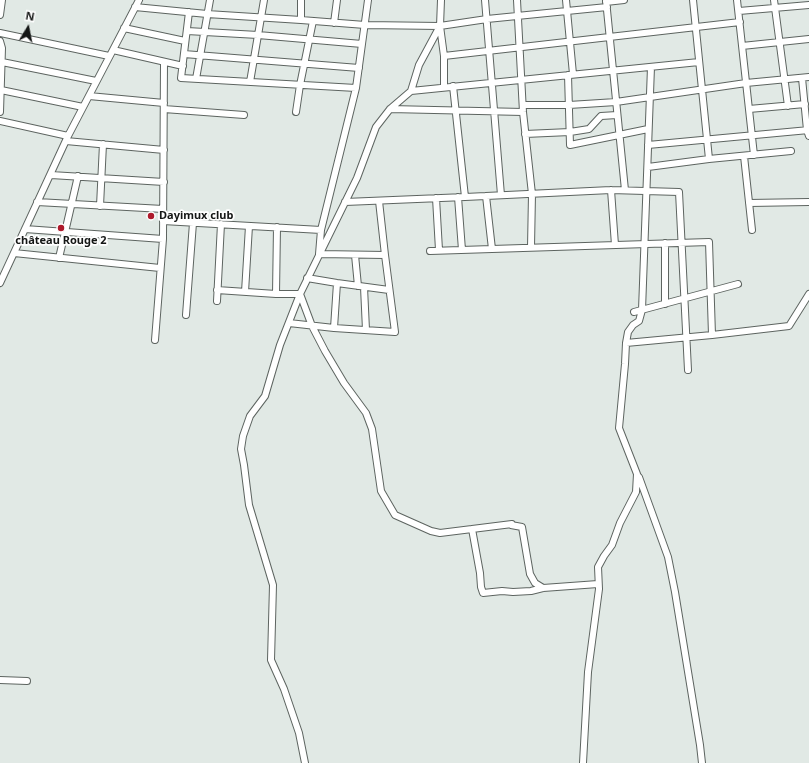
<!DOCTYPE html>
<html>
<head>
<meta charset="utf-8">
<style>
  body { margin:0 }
  #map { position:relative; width:809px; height:763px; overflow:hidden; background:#e1e9e5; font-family:"Noto Sans",sans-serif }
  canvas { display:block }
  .north { position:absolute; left:8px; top:8px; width:40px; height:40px; -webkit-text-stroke:3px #fff; paint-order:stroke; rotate:10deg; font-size:11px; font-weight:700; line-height:16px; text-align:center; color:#151716 }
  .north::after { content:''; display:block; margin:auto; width:14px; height:18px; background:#151716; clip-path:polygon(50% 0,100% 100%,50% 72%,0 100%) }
</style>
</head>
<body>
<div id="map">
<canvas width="809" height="763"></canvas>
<div class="north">N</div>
</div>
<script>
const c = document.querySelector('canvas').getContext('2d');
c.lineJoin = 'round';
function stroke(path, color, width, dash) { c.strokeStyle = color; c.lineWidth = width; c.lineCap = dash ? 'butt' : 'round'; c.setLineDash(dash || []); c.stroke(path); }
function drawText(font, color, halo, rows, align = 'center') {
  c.font = font + ' "Noto Sans",sans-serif'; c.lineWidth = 3.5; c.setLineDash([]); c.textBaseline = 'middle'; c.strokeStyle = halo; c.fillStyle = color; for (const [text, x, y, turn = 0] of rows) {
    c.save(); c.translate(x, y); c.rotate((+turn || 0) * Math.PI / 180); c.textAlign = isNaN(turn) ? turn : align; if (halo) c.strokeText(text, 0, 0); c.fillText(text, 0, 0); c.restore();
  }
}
const minor = new Path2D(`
  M368 0 356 88 321 230 319 254 385 255
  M441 0 440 26 444 56V87
  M485 0 501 195
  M517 0 523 112 532 194 531 247
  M566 0 573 74
  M606 0 625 190
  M693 0 709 159
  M737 0 754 155
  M774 0 788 106
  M606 2 624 0
  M135 7 207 14 301 20 365 25 440 26 487 19 607 7
  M739 11 809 5
  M189 12 181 78 356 88
  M0 15 2 0
  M301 20V0
  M334 23 337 0
  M124 28 185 41
  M187 31 258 35 362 44
  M0 33 109 56
  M0 41 2 48 0 112
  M742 46 809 39
  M113 50 183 66
  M184 54 359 68
  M444 56 740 22
  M2 62 96 81
  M568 75 570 145 648 129
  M802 78 807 130 809 136
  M196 79 210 0
  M250 82 264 0
  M453 86 465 197
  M1 90 83 107
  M411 91 699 62
  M89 96 164 103
  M523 105H569L616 102 746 83 809 77
  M164 109 244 115
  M390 109 523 112
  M749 109 805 104
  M296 112 300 85 313 21
  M0 121 68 136
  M525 134 570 132 589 129 601 116 617 115
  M66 141 164 150
  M648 145 809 130
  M744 156 752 230
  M648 167 709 159 791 151
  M51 175 164 182
  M611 190 615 245
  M486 196 492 249
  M458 197 462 250
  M436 198 439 250
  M37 202 163 209
  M345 202 465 197 611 190 679 192 688 370
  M749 203 809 202
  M100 206 103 144
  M163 221 321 230
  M25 229 163 239
  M430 251 709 242 712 335
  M14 253 160 268
  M355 255 358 286
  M59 258 78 176
  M307 278 337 283 389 290
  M0 283 68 136 139 0
  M364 287 366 330
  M217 290 276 294H300L312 326 325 351 344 383 366 413 372 429 381 491 395 515 431 531 440 533 512 524 511 525 522 527 530 574 535 583 543 588
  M245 292 249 226
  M276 294 277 227
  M217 301 221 224
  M665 304V243
  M634 312 738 284
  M186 315 193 223
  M289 323 334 328 395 332 385 255 379 201
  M334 328 337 283
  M155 340 163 239 164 62
  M626 343 712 335 789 326 809 294
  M639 477 668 557 675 592 700 745 702 763
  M472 529 480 573 481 587 483 593 502 591 513 592 531 591 543 588 598 584
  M0 680 27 681
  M305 763 299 733 284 689 271 660 273 585 249 505 244 465 241 449 243 436 250 416 265 396 280 345 300 294 357 178 376 127 390 109 411 91 419 65 440 26
  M583 763 588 672 599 589 598 567 604 556 612 545 620 523 636 492 637 474 619 428 625 364 626 343 628 332 633 325 639 321 642 310 651 67`);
const markers = [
  [151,216,4,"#ae1a2c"],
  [61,228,4,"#ae1a2c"]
];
const poiNames = [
  ["Dayimux club",159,216],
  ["château Rouge 2",61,241,"center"]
];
stroke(minor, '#5d6460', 8);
stroke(minor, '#fff', 6);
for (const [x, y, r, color] of markers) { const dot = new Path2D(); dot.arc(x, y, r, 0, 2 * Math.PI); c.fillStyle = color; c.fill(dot); stroke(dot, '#fff', 1.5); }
drawText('bold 11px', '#151716', '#fff', poiNames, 'left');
</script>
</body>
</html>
